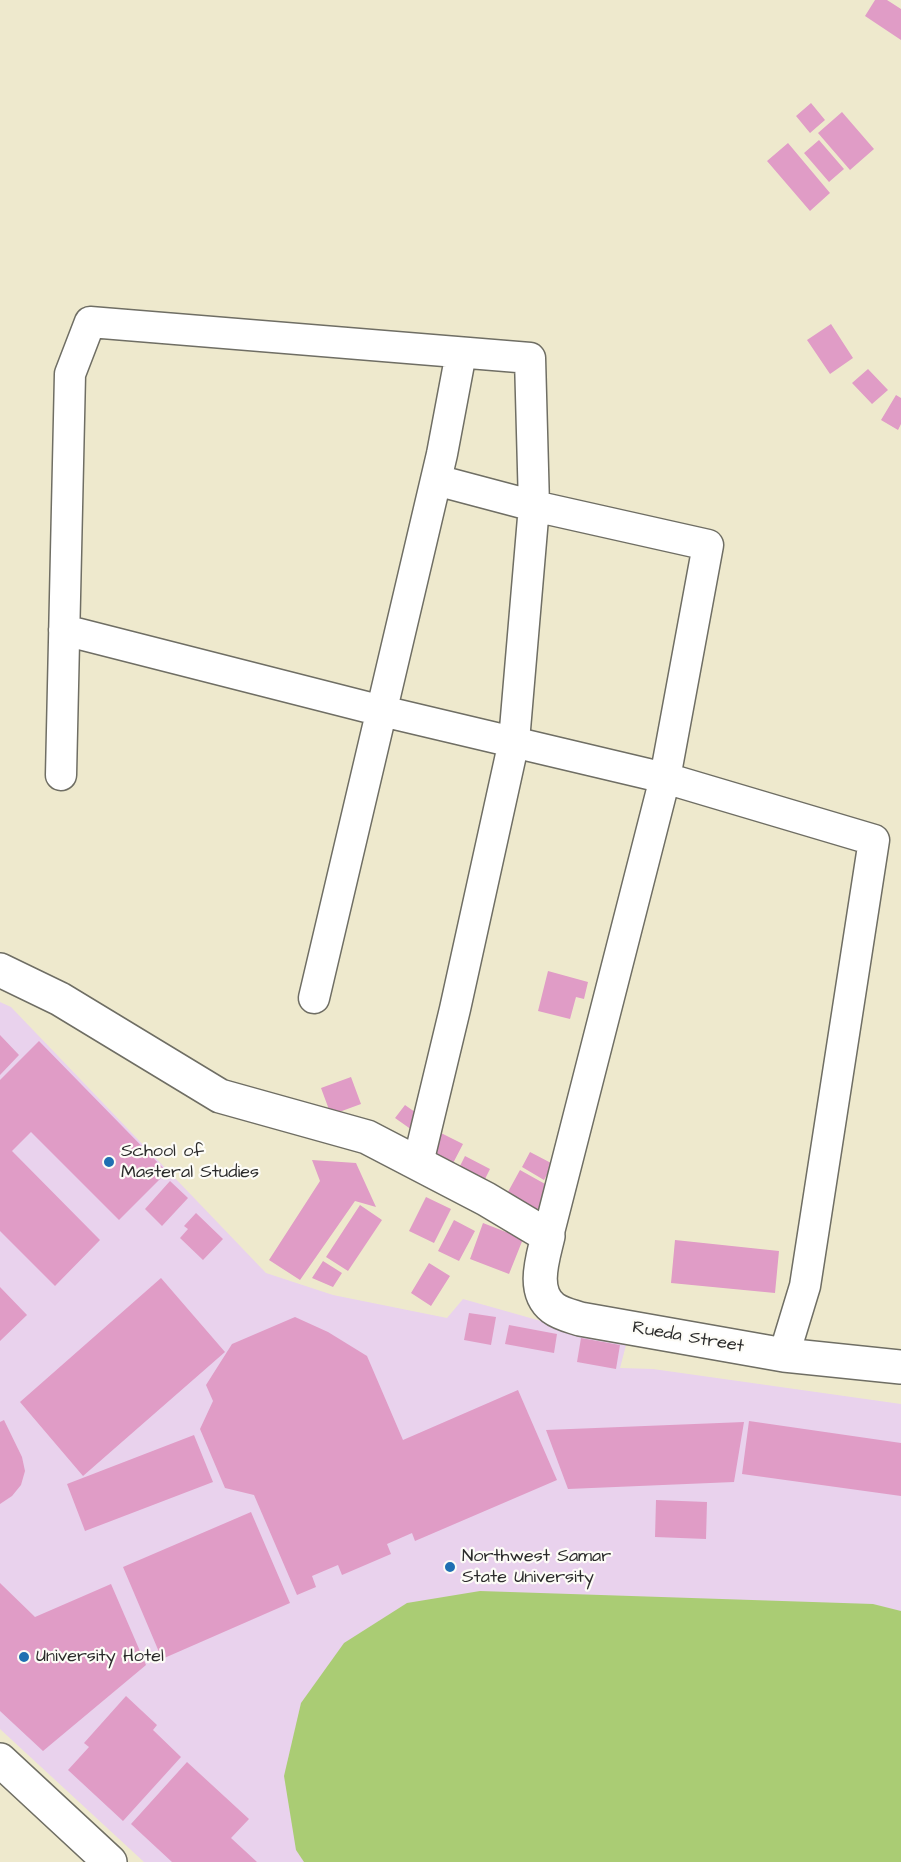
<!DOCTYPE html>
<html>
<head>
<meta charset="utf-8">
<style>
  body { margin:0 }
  canvas { display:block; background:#eee9cd }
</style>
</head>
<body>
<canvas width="901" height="1862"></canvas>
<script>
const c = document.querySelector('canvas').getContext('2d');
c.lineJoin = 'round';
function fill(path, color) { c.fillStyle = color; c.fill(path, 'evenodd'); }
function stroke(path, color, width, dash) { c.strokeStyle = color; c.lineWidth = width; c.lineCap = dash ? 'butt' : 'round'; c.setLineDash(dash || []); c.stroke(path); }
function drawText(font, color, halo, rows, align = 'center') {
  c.font = font + ' "Architects Daughter",sans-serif'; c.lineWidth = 4.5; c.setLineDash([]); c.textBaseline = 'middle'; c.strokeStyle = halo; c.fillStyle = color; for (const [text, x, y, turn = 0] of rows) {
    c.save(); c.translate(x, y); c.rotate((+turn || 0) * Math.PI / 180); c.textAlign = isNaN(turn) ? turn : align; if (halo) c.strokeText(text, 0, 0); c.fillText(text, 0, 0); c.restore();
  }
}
const built = new Path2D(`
  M0 1002 11 1007 266 1273 333 1295 447 1318 463 1299 626 1345 620 1368 653 1369 901 1404V1862H144L0 1729Z`);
const green = new Path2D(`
  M480 1591 873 1604 901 1611V1862H304L296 1850 284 1776 301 1703 344 1643 407 1603Z`);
const building = new Path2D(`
  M875 0H887L901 9V40L865 16Z
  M811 103 825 120 810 133 796 116Z
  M842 112 874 149 850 170 818 133Z
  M819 140 844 169 829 182 804 153Z
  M788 143 830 193 810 211 767 161Z
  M831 324 853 358 830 374 807 340Z
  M868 369 888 390 872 404 852 383Z
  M896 395 901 398V424L898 430 881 420Z
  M548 971 588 982 584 999 576 997 570 1019 538 1011Z
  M0 1035 19 1055 0 1075Z
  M39 1041 167 1172 119 1220 31 1132 12 1151 100 1240 55 1286 0 1231V1080Z
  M351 1077 361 1104 331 1115 321 1088Z
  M405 1105 422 1117 412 1130 395 1118Z
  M441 1133 463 1144 450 1169 429 1159Z
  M530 1152 553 1164 544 1180 522 1167Z
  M465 1156 490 1169 479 1191 454 1178Z
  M312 1160 356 1163 376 1207 355 1201 300 1280 269 1260 320 1181Z
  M520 1170 554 1189 537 1220 503 1201Z
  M170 1181 188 1198 162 1226 145 1209Z
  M426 1197 451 1209 434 1243 409 1231Z
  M360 1205 382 1220 348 1271 326 1257Z
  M196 1213 223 1239 203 1260 180 1238 188 1229 184 1226Z
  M454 1220 475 1231 459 1261 438 1251Z
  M483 1223 506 1232 508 1227 525 1234 509 1274 470 1259Z
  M675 1240 779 1251 775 1293 671 1283Z
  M323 1261 342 1273 333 1287 312 1278Z
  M429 1263 450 1276 431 1306 411 1293Z
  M161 1278 225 1352 83 1476 20 1402Z
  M0 1287 27 1315 0 1341Z
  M469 1313 496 1317 491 1345 464 1340Z
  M295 1317 328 1332 367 1356 403 1440 518 1390 557 1480 415 1541 412 1533 387 1544 391 1554 342 1575 338 1565 312 1576 316 1587 297 1595 254 1495 225 1488 200 1429 213 1401 206 1385 232 1344Z
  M509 1325 557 1334 554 1353 505 1344Z
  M581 1338 620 1345 616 1369 577 1362Z
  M4 1420 22 1457 25 1471 21 1485 12 1496 0 1504V1422Z
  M749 1421 901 1443V1496L742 1474Z
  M744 1422 734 1482 568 1489 546 1430Z
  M194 1435 213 1482 85 1531 67 1484Z
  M656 1500 707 1502 706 1539 655 1537Z
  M251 1512 290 1603 162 1659 123 1567Z
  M0 1583 35 1617 111 1584 146 1665 43 1751 0 1711Z
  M126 1696 157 1725 153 1730 181 1757 123 1821 68 1770 89 1747 84 1743Z
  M187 1762 249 1819 231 1838 257 1862H172L131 1824Z`);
const minor = new Path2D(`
  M436 480 534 506 708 545 665 778 548 1236
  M64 630 382 711 665 778 874 840 805 1286 784 1355
  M61 775 70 374 90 322 530 358 534 506 514 741 455 1009 418 1163
  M314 998 442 454 461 353`);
const tertiary = new Path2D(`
  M0 970 60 999 220 1096 367 1137 486 1199 548 1236C543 1258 531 1291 553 1308 561 1314 571 1316 580 1319L784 1355 901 1367`);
const secondary = new Path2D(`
  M0 1760 110 1862`);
const markers = [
  [109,1162,6,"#1f6fb2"],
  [450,1567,6,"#1f6fb2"],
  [24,1657,6,"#1f6fb2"]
];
const poiNames = [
  ["School of",121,1152],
  ["Masteral Studies",121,1173],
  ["Northwest Samar",462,1557],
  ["State University",462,1578],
  ["University Hotel",36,1657]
];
const streetNames = [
  ["Rueda Street",688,1338,10]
];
fill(built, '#e9d2ed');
fill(green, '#aacc74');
fill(building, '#e09cc6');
stroke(minor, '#6f6e64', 33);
stroke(tertiary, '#6f6e64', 36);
stroke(secondary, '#6f6e64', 36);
stroke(minor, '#fff', 30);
stroke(tertiary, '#fff', 33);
stroke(secondary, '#fff', 33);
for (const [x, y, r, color] of markers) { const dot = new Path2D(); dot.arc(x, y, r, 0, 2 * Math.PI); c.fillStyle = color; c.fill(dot); stroke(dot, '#fdfcf7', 2); }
drawText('18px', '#2b2b2b', '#fdfcf7', poiNames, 'left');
drawText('18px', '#2b2b2b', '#fdfcf7', streetNames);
</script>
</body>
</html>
